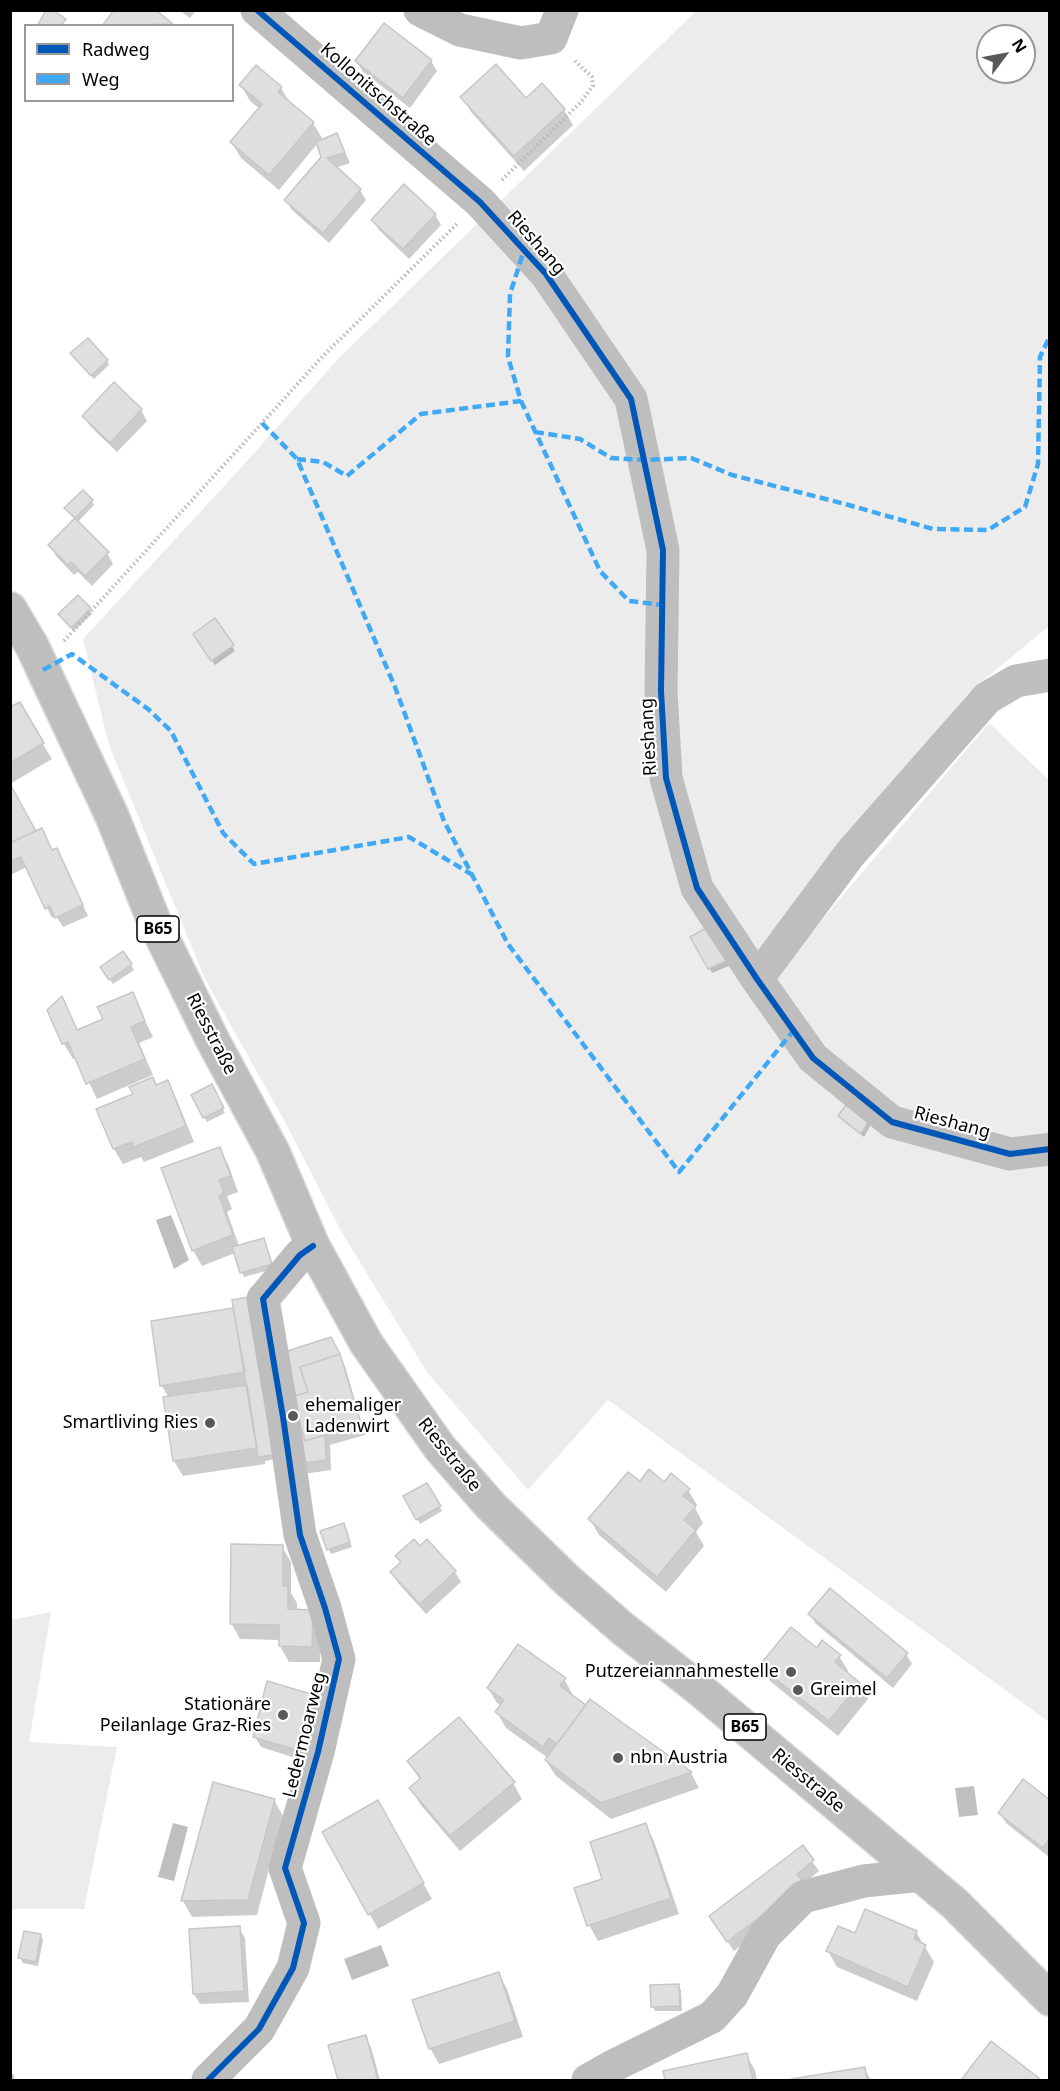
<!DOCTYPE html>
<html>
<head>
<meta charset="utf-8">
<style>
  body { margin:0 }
  #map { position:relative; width:1060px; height:2091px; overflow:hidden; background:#fff; font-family:"Noto Sans",sans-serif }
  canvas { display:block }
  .frame { position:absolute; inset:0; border:12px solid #000; pointer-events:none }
  .legend { position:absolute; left:24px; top:24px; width:210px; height:78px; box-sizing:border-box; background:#fff; border:2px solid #999; margin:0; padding:8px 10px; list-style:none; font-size:18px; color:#000 }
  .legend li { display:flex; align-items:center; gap:12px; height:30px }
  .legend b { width:30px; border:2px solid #999 }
  .north { position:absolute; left:976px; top:24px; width:60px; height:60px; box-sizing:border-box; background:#fff; border:2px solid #999; border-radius:50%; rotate:58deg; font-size:16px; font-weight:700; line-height:24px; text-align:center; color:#000 }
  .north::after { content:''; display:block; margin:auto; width:21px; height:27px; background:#595959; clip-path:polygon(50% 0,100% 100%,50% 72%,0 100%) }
</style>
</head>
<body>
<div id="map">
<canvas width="1060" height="2091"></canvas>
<div class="frame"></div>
<ul class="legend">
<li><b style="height:8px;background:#0057b8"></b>Radweg</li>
<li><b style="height:8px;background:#3fa9f5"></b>Weg</li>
</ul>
<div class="north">N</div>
</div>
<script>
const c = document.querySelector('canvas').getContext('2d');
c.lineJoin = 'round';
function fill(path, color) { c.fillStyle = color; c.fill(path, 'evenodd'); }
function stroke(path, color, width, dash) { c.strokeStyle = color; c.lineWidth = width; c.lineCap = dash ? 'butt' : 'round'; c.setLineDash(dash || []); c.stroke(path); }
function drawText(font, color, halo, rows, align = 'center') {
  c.font = font + ' "Noto Sans",sans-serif'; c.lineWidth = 4.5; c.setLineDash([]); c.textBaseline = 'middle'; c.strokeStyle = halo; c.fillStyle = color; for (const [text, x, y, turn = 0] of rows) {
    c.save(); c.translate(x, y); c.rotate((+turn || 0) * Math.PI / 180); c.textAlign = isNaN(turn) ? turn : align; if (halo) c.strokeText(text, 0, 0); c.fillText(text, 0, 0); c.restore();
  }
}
const green = new Path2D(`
  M696 11H1049V626L968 693 756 953 783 966 989 723 1049 780V1722L608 1400 528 1490 427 1372 341 1231 285 1122 204 977 109 745 83 639 239 470 338 359ZM988 36H1024V72H988Z
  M51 1612 29 1742 117 1747 84 1909H11V1620Z`);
const water = new Path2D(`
  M171 1215 189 1260 174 1269 156 1220Z
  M974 1786 978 1815 959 1817 955 1788Z
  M173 1823 188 1827 174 1881 158 1877Z
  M381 1945 389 1966 352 1980 344 1959Z`);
const shadow = new Path2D(`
  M153 10 172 26H104Z
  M179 10H196L190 18Z
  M431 61 437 71 410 108 363 72 357 62Z
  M241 85 281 88 290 103 313 123 322 138 279 190 241 158 232 143 260 109 250 101Z
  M462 97 526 100 564 110 573 125 524 171 471 112Z
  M337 134 350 163 335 168 360 190 366 200 329 243 292 210 286 200 322 158Z
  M435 215 441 225 409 259 379 230 373 220Z
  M75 358 107 361 109 365 94 379Z
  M114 385 141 410 147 421 117 452 90 426 84 416Z
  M92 501 94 505 77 523 107 553 113 564 92 586 78 572 74 575 56 556 50 545 75 520 66 508Z
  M89 609 92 614 74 631 60 615Z
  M197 639 232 646 235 651 215 665Z
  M19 704 52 759 10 784V709Z
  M10 787 36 833 42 830 53 851 62 860 88 916 63 927 56 916 52 918 27 867 10 875Z
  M707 929 729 966 712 973 692 937Z
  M123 953 134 970 113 984 102 968Z
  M132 994 153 1037 139 1043 153 1075 97 1099 77 1057 73 1059 64 1044 49 1010 62 999 78 1031 105 1020Z
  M167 1082 176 1098 194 1142 144 1162 141 1157 123 1164 114 1149 98 1110Z
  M211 1086 225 1113 207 1122 193 1096Z
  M840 1116 872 1123 864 1137 843 1121Z
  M219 1149 228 1164 238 1192 227 1196 232 1209 227 1212 239 1246 263 1239 273 1269 244 1277 235 1253 202 1266 193 1250Z
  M235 1309 282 1458 265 1461V1464L183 1476 174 1461 169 1398 162 1386 153 1322Z
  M330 1339 345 1366 365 1435 330 1445 331 1470 304 1474 280 1355Z
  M664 1484 688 1490 697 1505 695 1508 703 1523 696 1532 704 1546 666 1592 599 1535 590 1519Z
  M427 1485 442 1511 420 1524 405 1497Z
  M343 1525 352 1547 331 1554 322 1532Z
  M282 1547 291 1562V1593L297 1603V1611L321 1627 320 1662H289L280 1646V1640L240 1639 231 1623Z
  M419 1548 455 1572 461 1582 426 1614 398 1583 392 1572 401 1564 397 1557Z
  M810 1614 906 1654 912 1664 893 1688 816 1624Z
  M817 1650 839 1656 848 1671 847 1674 859 1684 868 1699 838 1736 770 1681 761 1666Z
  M564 1679 573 1695 572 1697 586 1707 590 1701 691 1773 699 1788 611 1819 556 1776 546 1761 548 1758 506 1728 497 1712 501 1706 497 1703 488 1688Z
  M310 1695 316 1705 305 1761 261 1747 255 1737Z
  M408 1761 513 1783 522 1799 460 1851 420 1804 411 1788 420 1780Z
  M214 1784 274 1800 283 1816 257 1915 192 1917 183 1901Z
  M378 1802 432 1899 378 1929 324 1832Z
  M1050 1802V1856L1049 1857 1006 1823 1000 1813Z
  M645 1825 654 1841 679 1914 598 1941 589 1925 604 1879Z
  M802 1847 819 1871 803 1884 809 1895 734 1951 717 1927Z
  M239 1928 245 1938 249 2002 200 2004 194 1994Z
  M916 1932 934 1962 917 2001 837 1967 828 1951 856 1935Z
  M41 1935 43 1940 38 1966 23 1963 20 1958Z
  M498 1973 507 1989 523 2037 439 2064 430 2048Z
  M678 1986 681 1990 682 2011H655L653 2007Z
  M365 2037 371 2047 380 2080H339L330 2046Z
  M991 2043 1038 2079 1039 2080H962Z
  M746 2055 755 2070 757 2080H666L665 2072Z
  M864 2068 871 2080H793Z
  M10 2070 15 2077 13 2080H10Z`);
const building = new Path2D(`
  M46 10H53L66 19 61 26H37Z
  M114 10H156L173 24 102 26Z
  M384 23 432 60 403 98 355 61Z
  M496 64 526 98 542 83 565 109 514 156 460 97Z
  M256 65 282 87 278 92 314 122 269 175 230 142 262 104 239 85Z
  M337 133 345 153 327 158 361 189 323 233 284 200 321 157 316 142Z
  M404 184 436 214 403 249 371 220Z
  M88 338 108 360 91 376 70 353Z
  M114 382 142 409 110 443 82 416Z
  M83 490 93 500 75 518 64 508Z
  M75 518 109 552 85 576 71 562 68 565 48 545Z
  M78 595 91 608 71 628 58 614Z
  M215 618 234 645 211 661 193 634Z
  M20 702 44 743 10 763V707Z
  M10 784 36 831 10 843Z
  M42 828 52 850 57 848 83 905 55 918 50 906 45 909 21 857 10 862V843Z
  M708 927 728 960 708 969 690 937Z
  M123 951 132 964 109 980 100 967Z
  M133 992 145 1021 131 1027 145 1059 86 1084 68 1042 62 1044 47 1010 62 996 77 1030 103 1019 97 1007Z
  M153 1077 156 1085 168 1080 186 1126 134 1147 132 1142 113 1149 96 1109 133 1094 129 1087Z
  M212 1084 224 1108 203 1118 191 1095Z
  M848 1102 871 1117 861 1134 838 1116Z
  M220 1147 231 1176 219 1180 224 1193 219 1196 233 1235 192 1251 161 1168Z
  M264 1238 272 1264 240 1273 232 1247Z
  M253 1296 281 1454 258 1457 232 1300Z
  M233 1308 245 1372 160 1386 151 1321Z
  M331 1337 340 1354 300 1367 308 1392 291 1397 305 1441 325 1435 326 1460 296 1464 278 1354Z
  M340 1354 361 1424 305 1441 291 1397 308 1392 300 1367Z
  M247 1385 257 1448 173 1461 163 1397Z
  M649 1469 664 1482 671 1473 690 1489 683 1496 696 1506 684 1520 696 1530 657 1577 588 1519 628 1472 640 1481Z
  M427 1483 441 1506 416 1520 403 1496Z
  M344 1523 350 1542 327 1550 320 1531Z
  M414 1539 420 1546 427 1539 456 1571 420 1604 390 1572 401 1562 395 1556Z
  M231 1544 283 1545V1586H288V1609L313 1610 312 1647 279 1646V1625L230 1624Z
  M830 1588 908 1653 887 1678 808 1614Z
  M791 1627 817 1648 822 1640 841 1655 835 1662 860 1683 829 1721 759 1666Z
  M518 1644 566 1678 560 1686 586 1705 557 1744 549 1738 543 1747 495 1712 504 1700 487 1688Z
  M267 1681 311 1694 300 1751 253 1737Z
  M590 1699 627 1726 692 1772 601 1803 545 1760Z
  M459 1717 515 1782 450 1836 409 1788 421 1778 407 1761Z
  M1023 1779 1050 1800V1838L1043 1848 998 1813Z
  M213 1782 275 1799 248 1900 181 1901Z
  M378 1800 424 1883 368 1915 322 1832Z
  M646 1823 671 1898 587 1926 574 1888 602 1879 590 1842Z
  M803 1845 814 1860 797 1874 804 1883 727 1942 709 1916Z
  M865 1909 917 1931 914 1939 926 1945 908 1987 826 1951 838 1926 855 1933Z
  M240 1926 244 1991 193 1994 189 1929Z
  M24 1931 41 1934 36 1962 18 1958Z
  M499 1972 515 2021 429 2049 412 2000Z
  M679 1984 680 2006 651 2007 650 1985Z
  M366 2035 378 2080H338L328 2045Z
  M991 2041 1039 2078 1037 2080H961Z
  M747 2053 753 2080H665L663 2071Z
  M865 2067 867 2080H791V2079Z`);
const path = new Path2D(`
  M502 180 581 102 593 86 592 77 573 59
  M64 641 323 356 458 223`);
const minor = new Path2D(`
  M257 10 480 202 546 274 631 399 663 550 661 691 666 778 697 888 757 979 813 1058 892 1122 1010 1154 1050 1149
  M420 10 460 30 521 43 551 38 562 10
  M757 979 850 854 987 698 1016 681 1050 675
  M208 2080 259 2029 293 1968 304 1923 285 1868 318 1752 339 1659 325 1608 300 1535 283 1417 263 1299 300 1255 313 1246
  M588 2080 611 2067 712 2017 732 1995 765 1935 803 1897 864 1881 921 1875`);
const major = new Path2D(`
  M10 609 32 646 112 816 154 921 212 1039 273 1152 313 1246 366 1343 440 1448 491 1506 567 1580 622 1628 698 1688 954 1903 1050 1999`);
const quiet = new Path2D(`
  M521 401 600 571 629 601 663 605
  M262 423 297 459 395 687 444 821 508 944 679 1172 794 1030
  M535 432 580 439 611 458 644 460 691 458 732 475 845 504 933 529 988 530 1025 507 1038 464 1040 357 1050 336
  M297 459 323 462 347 476 421 414 521 401 508 357 510 294 524 250
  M43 670 72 654 148 709 171 731 223 833 254 864 409 837 471 874`);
const cycleway = new Path2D(`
  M257 10 480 202 546 274 631 399 663 550 661 691 666 778 697 888 757 979 813 1058 892 1122 1010 1154 1050 1149
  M208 2080 259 2029 293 1968 304 1923 285 1868 318 1752 339 1659 325 1608 300 1535 283 1417 263 1299 300 1255 313 1246`);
const markers = [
  [293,1416,6,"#595959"],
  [210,1423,6,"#595959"],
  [791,1672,6,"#595959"],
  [798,1690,6,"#595959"],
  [283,1715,6,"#595959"],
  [618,1758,6,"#595959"]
];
const shields = [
  [158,929,42],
  [745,1727,42]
];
const shieldNames = [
  ["B65",158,929],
  ["B65",745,1727]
];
const streetNames = [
  ["Kollonitschstraße",378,95,41],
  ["Rieshang",536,243,49],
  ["Rieshang",649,737,-93],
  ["Riesstraße",211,1034,63],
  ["Rieshang",952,1123,15],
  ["Riesstraße",449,1455,51],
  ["Ledermoarweg",305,1735,-76],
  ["Riesstraße",808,1781,40]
];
const poiNames = [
  ["ehemaliger",305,1406],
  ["Ladenwirt",305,1427],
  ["Smartliving Ries",198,1423,"right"],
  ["Putzereiannahmestelle",779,1672,"right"],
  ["Greimel",810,1690],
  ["Stationäre",271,1705,"right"],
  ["Peilanlage Graz-Ries",271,1726,"right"],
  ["nbn Austria",630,1758]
];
fill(green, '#ececec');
fill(water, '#bfbfbf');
fill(shadow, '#0003');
fill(building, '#dfdfdf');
stroke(building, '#c7c7c7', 1.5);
stroke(major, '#dbdbdb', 36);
stroke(path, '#b9b9b9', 4, [1.5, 3]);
stroke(minor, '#bebebe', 33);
stroke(major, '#bebebe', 33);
stroke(quiet, '#3fa9f5', 4.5, [9, 4.5]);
stroke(cycleway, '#0057b8', 6);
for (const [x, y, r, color] of markers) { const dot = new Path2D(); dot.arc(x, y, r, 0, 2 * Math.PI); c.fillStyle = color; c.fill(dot); stroke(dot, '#fff', 2); }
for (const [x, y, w] of shields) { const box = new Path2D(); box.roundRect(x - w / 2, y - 13, w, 26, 4.5); c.fillStyle = '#fff'; c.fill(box); stroke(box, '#000', 1.5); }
drawText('bold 16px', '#000', null, shieldNames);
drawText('18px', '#000', '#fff', streetNames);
drawText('18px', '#000', '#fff', poiNames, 'left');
</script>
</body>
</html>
